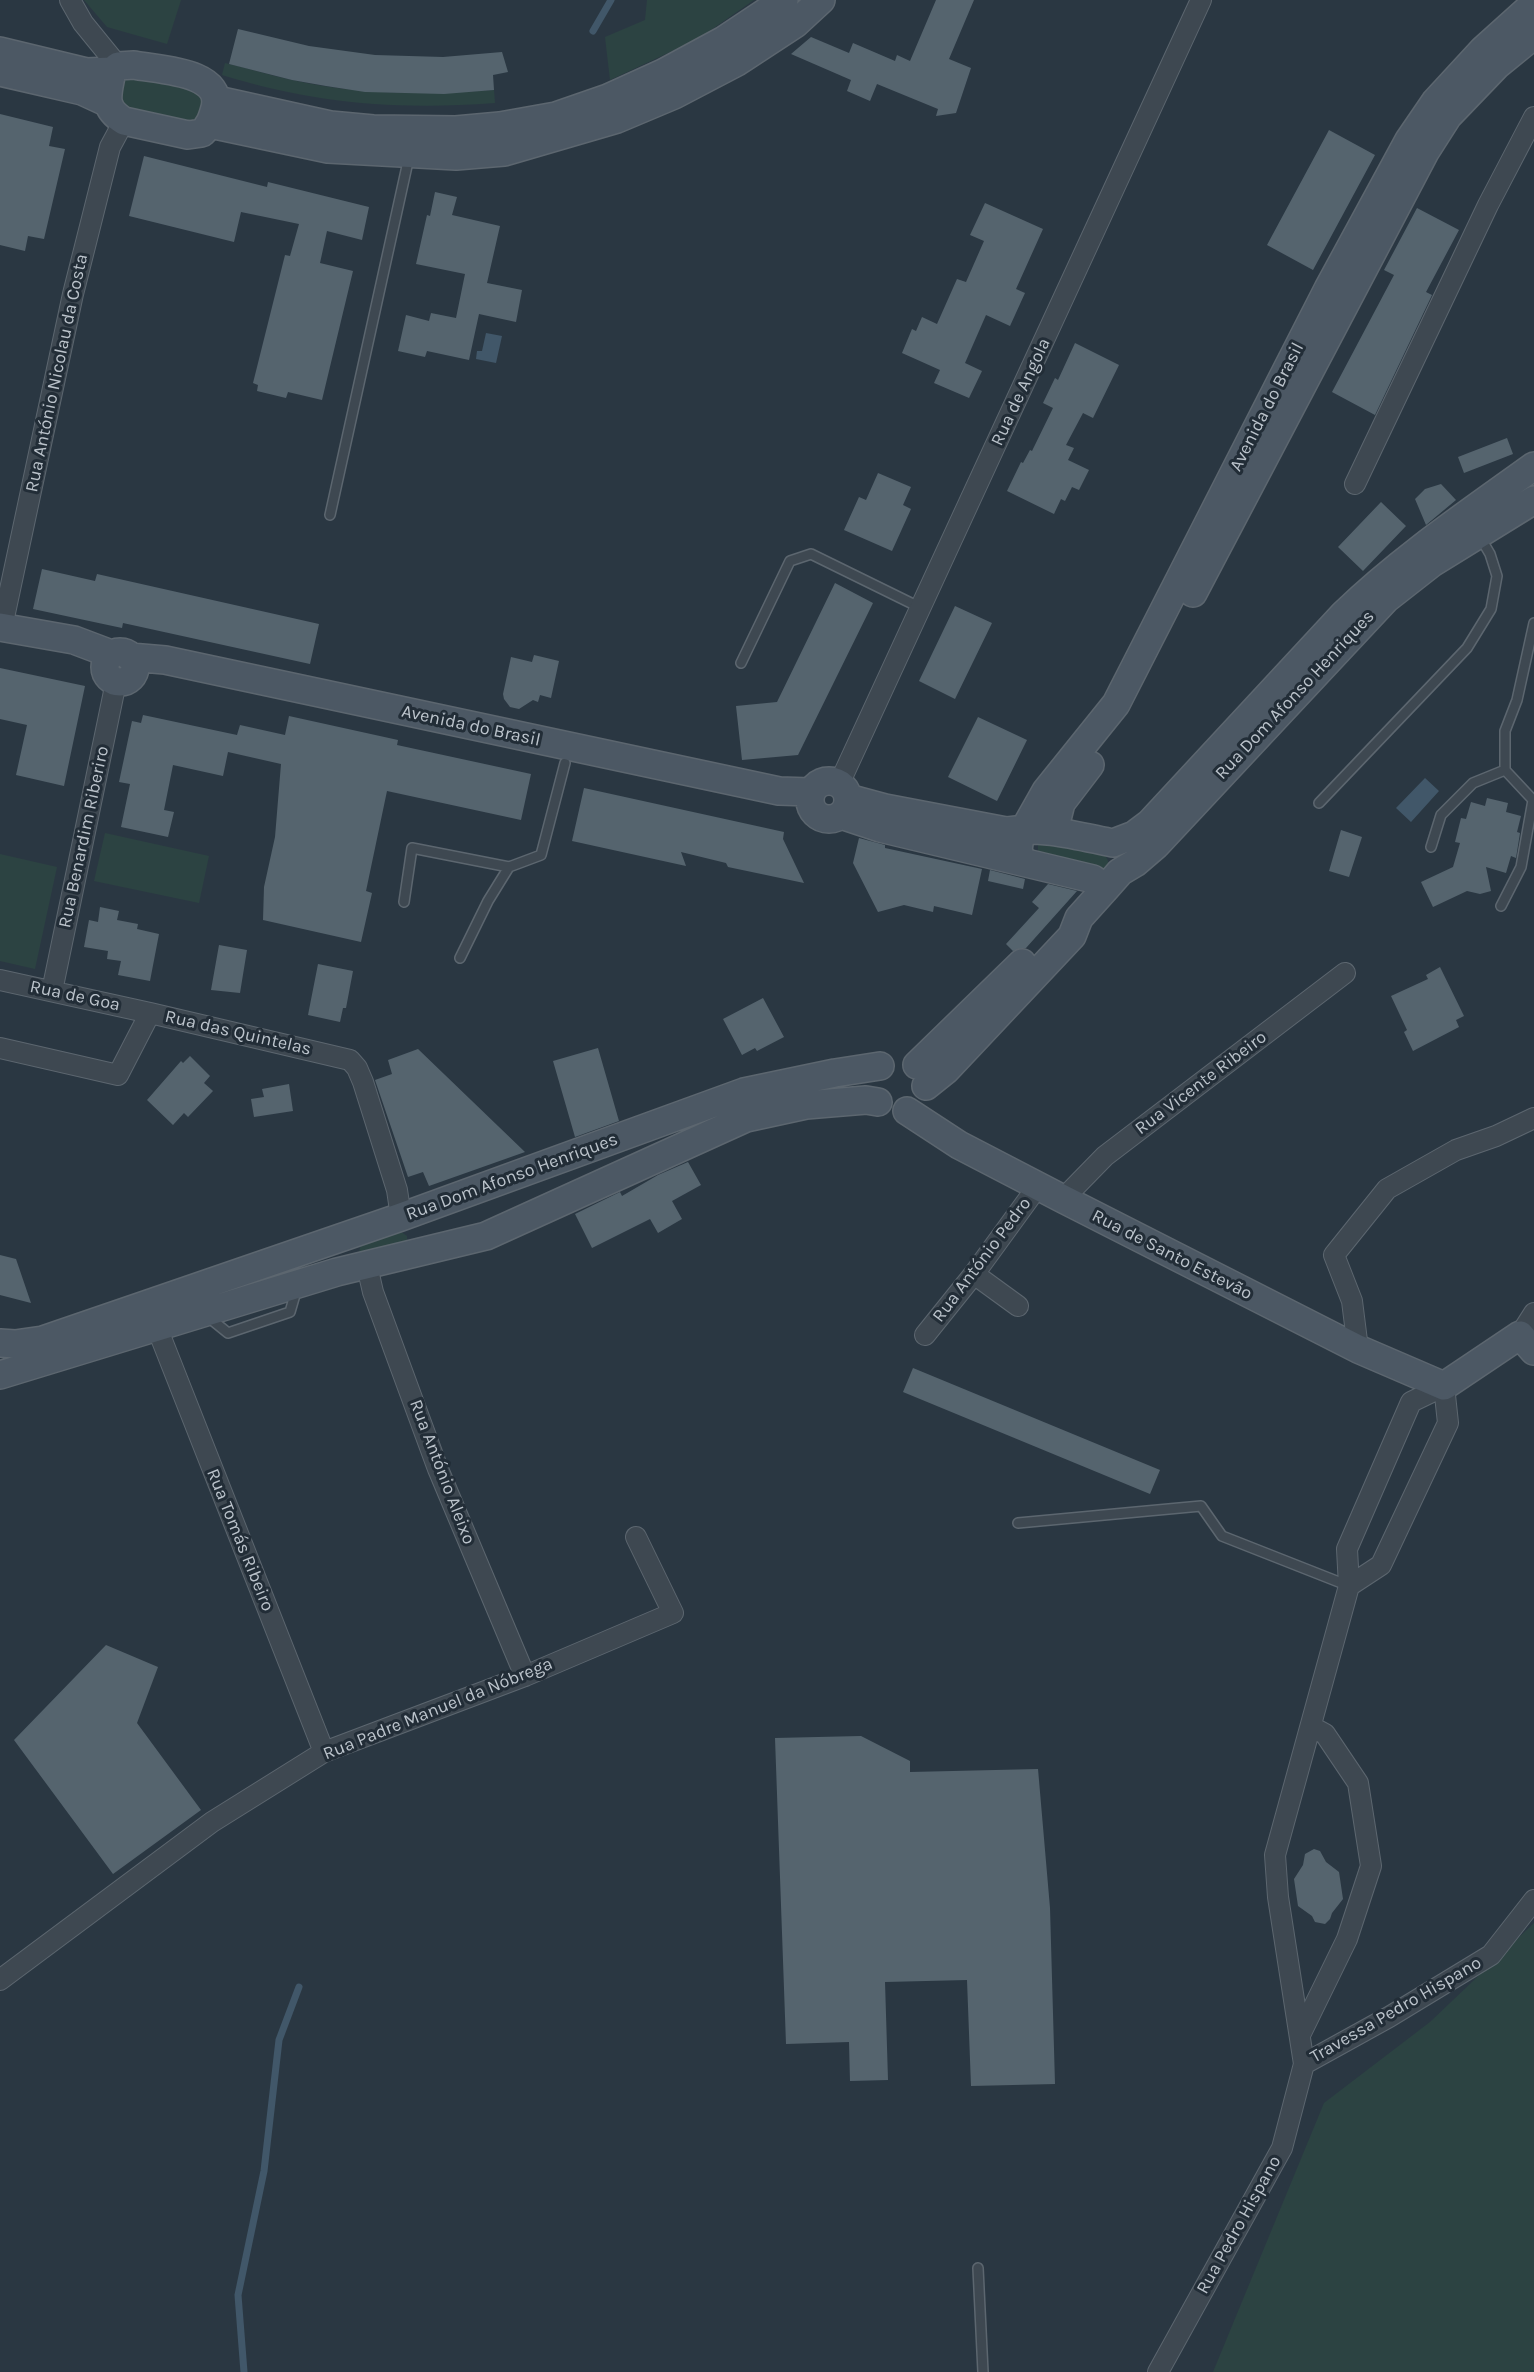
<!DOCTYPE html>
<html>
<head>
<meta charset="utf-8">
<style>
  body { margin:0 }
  canvas { display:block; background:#2a3742 }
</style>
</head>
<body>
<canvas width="1534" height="2372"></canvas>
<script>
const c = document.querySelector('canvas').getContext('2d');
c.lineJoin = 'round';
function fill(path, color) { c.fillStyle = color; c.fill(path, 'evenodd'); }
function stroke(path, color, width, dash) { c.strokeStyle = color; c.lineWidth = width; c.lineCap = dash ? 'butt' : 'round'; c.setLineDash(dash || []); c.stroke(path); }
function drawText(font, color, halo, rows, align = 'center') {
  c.font = font + ' Karla,sans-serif'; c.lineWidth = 6; c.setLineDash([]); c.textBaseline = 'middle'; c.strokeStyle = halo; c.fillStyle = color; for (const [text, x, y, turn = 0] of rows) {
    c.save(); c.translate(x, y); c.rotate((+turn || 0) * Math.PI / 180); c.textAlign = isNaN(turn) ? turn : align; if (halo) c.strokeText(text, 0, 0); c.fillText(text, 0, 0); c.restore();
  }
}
const green = new Path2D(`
  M84 0H181L167 44 107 27Z
  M647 0H754L698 39 610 80 605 37 645 20Z
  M225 63C247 68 269 75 292 80 358 95 426 95 494 90L495 103C396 110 316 104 222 75Z
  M127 77 193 89 204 99 197 122 188 123 124 109 120 104 122 82Z
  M105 833 209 856 199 903 94 881Z
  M1044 840 1104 854C1111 862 1109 868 1100 872L1038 855V843Z
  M0 854 57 867 35 969 0 961Z
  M397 1229 407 1236V1245L360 1254 359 1252 361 1244Z
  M1534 1923V2372H1213L1324 2103 1430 2022Z`);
const water = new Path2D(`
  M486 333 502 336 496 363 476 359 477 351H482Z
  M1425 778 1439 791 1411 822 1396 808Z`);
const stream = new Path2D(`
  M593 31 611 0
  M244 2372 238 2295 264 2171 279 2040 299 1987`);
const building = new Path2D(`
  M936 0H974L949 59 971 68 956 113 936 116 938 109 877 84 870 101 847 91 851 80 791 54 811 37 849 53 853 43 895 61 897 55 910 61Z
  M238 29 309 46 375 55 443 57 502 52 508 72 493 75 494 90 444 94 365 92 326 86 292 80 229 64Z
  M0 114 53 127 49 146 65 149 44 239 28 236 25 251 0 245Z
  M1329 130 1375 155 1313 270 1267 245Z
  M144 156 267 187 268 182 369 207 362 240 327 231 320 263 353 271 322 400 288 392 286 398 257 391 258 385 253 383 285 255 290 256 299 224 241 212 234 242 129 216Z
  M435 192 457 197 452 215 500 226 487 283 522 290 516 322 479 314 469 360 427 351 425 357 398 351 406 315 429 321 431 313 456 318 465 274 416 264 427 215 430 216Z
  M985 203 1043 229 1016 289 1025 293 1010 326 986 315 965 363 982 371 969 398 934 383 940 370 902 353 912 329 916 331 922 317 937 324 957 279 966 282 984 241 970 235Z
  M1417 208 1459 230 1426 292 1432 295 1375 415 1332 392 1394 275 1384 270Z
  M1075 343 1119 365 1093 418 1083 413 1066 445 1074 448 1068 460 1089 470 1079 490 1072 487 1065 501 1061 499 1054 514 1007 491 1021 462 1023 463 1030 450 1032 451 1053 408 1043 403 1055 378 1058 380Z
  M1507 438 1513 454 1464 473 1458 457Z
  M878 473 911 487 903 505 911 509 892 551 844 530 859 497 866 500Z
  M1441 484 1456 500 1426 525 1415 499 1425 489Z
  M1381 502 1406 526 1363 571 1338 547Z
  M42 569 95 581 97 574 319 624 310 664 123 623 122 628 33 609Z
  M835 583 873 603 798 755 742 760 736 706 777 702Z
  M955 606 992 623 955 699 919 681Z
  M534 655 559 661 551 698 540 695 538 702 533 700 519 709 510 707 504 699 503 694 511 657 532 662Z
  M0 668 85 686 64 786 16 775 27 725 0 719Z
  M143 715 237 735 240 725 285 735 289 716 398 740 397 745 531 774 521 820 387 791 366 891 372 893 361 942 263 920 264 887 275 837 281 764 228 752 223 776 173 765 164 810 174 812 168 837 121 827 130 784 119 782 132 721 141 723Z
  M978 717 1027 740 997 801 948 777Z
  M584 788 784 832 783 839 804 883 728 867 726 863 681 852 686 866 572 841Z
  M1487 798 1508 803 1506 812 1521 816 1517 832 1520 833 1516 858 1511 856 1506 873 1486 867 1491 891 1480 894 1467 891 1433 907 1421 882 1453 867 1460 843 1455 842 1461 818 1466 819 1471 802 1485 806Z
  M1341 830 1362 837 1349 877 1329 871Z
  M859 838 885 845V848L982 869 972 915 934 906 933 912 904 905 878 912 853 863Z
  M990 870 1025 879 1023 889 988 881Z
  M1048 884 1077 891 1026 948 1013 951 1006 944 1039 908 1032 902Z
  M100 907 119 911 117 920 138 924 137 929 159 934 150 981 118 975 121 961 107 959 108 951 84 947 89 920 98 922Z
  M219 945 247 950 240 993 211 990Z
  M318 964 353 971 346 1008H343L340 1022 308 1015Z
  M1440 967 1464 1016 1456 1020 1459 1027 1413 1051 1404 1032 1407 1030 1391 996 1428 979 1426 975Z
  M763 998 784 1037 757 1051 755 1048 742 1055 723 1019Z
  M598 1048 619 1121 575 1137 553 1061Z
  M418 1049 525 1152 429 1186 423 1172 408 1177 375 1080 392 1074 388 1060Z
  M190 1056 210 1076 204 1083 213 1091 188 1117 184 1113 173 1125 147 1100 181 1061 183 1063Z
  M289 1084 293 1111 254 1117 251 1099 264 1097 262 1089Z
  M688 1162 701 1185 672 1201 682 1219 658 1233 650 1219 592 1248 575 1214 620 1192 622 1196 658 1175Z
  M0 1255 16 1259 31 1303 0 1295Z
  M913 1368 1160 1470 1150 1494 903 1392Z
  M106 1645 158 1667 137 1723 201 1810 113 1874 14 1740Z
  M861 1736 910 1761V1772L1038 1769 1050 1908 1055 2084 971 2086 967 1980 885 1982 888 2080 850 2081 849 2042 786 2044 775 1738Z
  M1314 1849 1320 1851 1326 1862 1339 1872 1343 1899 1332 1913 1330 1919 1325 1924 1315 1922 1312 1916 1298 1906 1294 1879 1303 1865 1305 1854Z`);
const lane = new Path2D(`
  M330 515 409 157
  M741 663 790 561 811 554 921 608
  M1319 803 1467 648 1491 609 1497 576 1490 554 1480 537
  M1431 847 1441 815 1473 783 1505 770
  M404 902 412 848 509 867
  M1501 906 1521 867 1533 800 1505 770V731L1517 700 1534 623
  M460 958 488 901 509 867 541 855 565 763
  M207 1316 228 1333 290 1312 297 1288
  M1018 1523 1201 1506 1222 1536 1349 1586
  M978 2268 983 2372`);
const street = new Path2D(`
  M70 0 83 23 118 66
  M1355 484 1488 205 1534 117
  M2 627 73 294 110 147 124 121
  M839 784 1201 0
  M0 980 150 1013
  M52 991 116 682
  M0 1048 118 1075 150 1013 350 1060 357 1068 363 1082 397 1190 401 1217
  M1063 1199 1105 1156 1345 973
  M367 1266 373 1292 438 1469 525 1676
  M974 1274 1018 1306
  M152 1315 324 1752
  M925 1335 974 1274 1038 1186
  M1520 1335 1534 1313
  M1358 1349 1352 1301 1334 1255 1387 1189 1456 1150 1496 1136 1534 1118
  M0 1980 212 1822 324 1752 525 1676 673 1613 636 1537
  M1300 2035 1347 1939 1371 1866 1358 1783 1325 1734 1312 1727
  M1304 2064 1389 2017 1491 1955 1534 1900
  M1158 2372 1282 2148 1304 2064 1278 1897 1275 1855 1349 1586 1347 1549 1411 1402 1444 1386 1448 1423 1381 1565 1349 1586`);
const secondary = new Path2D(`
  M0 51 87 72 112 71
  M134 65C158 70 224 71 215 108 212 119 210 125 202 133L188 135 124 121C101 107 108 94 112 71L118 66Z
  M0 72 82 91 108 103
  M217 100 330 125 373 129 456 130 500 126 556 116 608 98 663 73 724 40 784 0
  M210 124 328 149 456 156 504 152 617 119 674 95 737 62 795 24 821 0
  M1193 593 1425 152 1448 116 1497 65 1534 35
  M0 627 74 640 111 654
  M105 667a15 15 0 1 1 30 0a15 15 0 1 1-30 0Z
  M130 657 165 660 779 791 811 792
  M810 800a19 19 0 1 1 38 0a19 19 0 1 1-38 0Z
  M848 798 885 808 1006 831C1043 826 1078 836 1113 843
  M841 815 880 828 1093 879 1106 888
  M1054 831 1061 803 1090 765
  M1113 843 1134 835 1150 823 1344 614C1402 558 1469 513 1534 466
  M1022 861 1018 850 1020 837 1046 791 1116 704 1328 289 1409 140 1435 102 1483 50 1534 4
  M917 1065 1022 963
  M926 1086 946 1070 1072 936 1079 918 1106 888 1120 872 1135 863 1156 845 1386 599 1432 563 1534 500
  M907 1111 959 1145 1063 1199 1358 1349 1444 1386 1520 1335 1534 1351
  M0 1343 15 1344 43 1340 148 1304 401 1217 744 1092 835 1073 880 1066
  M0 1375 337 1272 486 1236 746 1118 806 1105 866 1100 878 1102`);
const streetNames = [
  ["Rua António Nicolau da Costa",57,373,-78],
  ["Rua de Angola",1021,392,-65],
  ["Avenida do Brasil",1267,407,-63],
  ["Rua Dom Afonso Henriques",1295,695,-47],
  ["Avenida do Brasil",471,726,12],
  ["Rua Benardim Riberiro",84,837,-78],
  ["Rua de Goa",75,996,12],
  ["Rua das Quintelas",238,1033,13],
  ["Rua Vicente Ribeiro",1201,1083,-37],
  ["Rua Dom Afonso Henriques",512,1177,-20],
  ["Rua de Santo Estevão",1172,1255,27],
  ["Rua António Pedro",982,1260,-53],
  ["Rua António Aleixo",442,1472,69],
  ["Rua Tomás Ribeiro",240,1540,68],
  ["Rua Padre Manuel da Nóbrega",438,1709,-22],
  ["Travessa Pedro Hispano",1396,2010,-30],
  ["Rua Pedro Hispano",1239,2225,-61]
];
fill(green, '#2c4342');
fill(water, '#415769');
stroke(stream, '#415769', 7);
fill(building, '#55646e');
stroke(lane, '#5c666f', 12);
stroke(street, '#5c666f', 22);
stroke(secondary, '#5c666f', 30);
stroke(lane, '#3e4851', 9);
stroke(street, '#3e4851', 20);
stroke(secondary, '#4c5864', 27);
drawText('18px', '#bbc3cb', '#222d37', streetNames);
</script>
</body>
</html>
